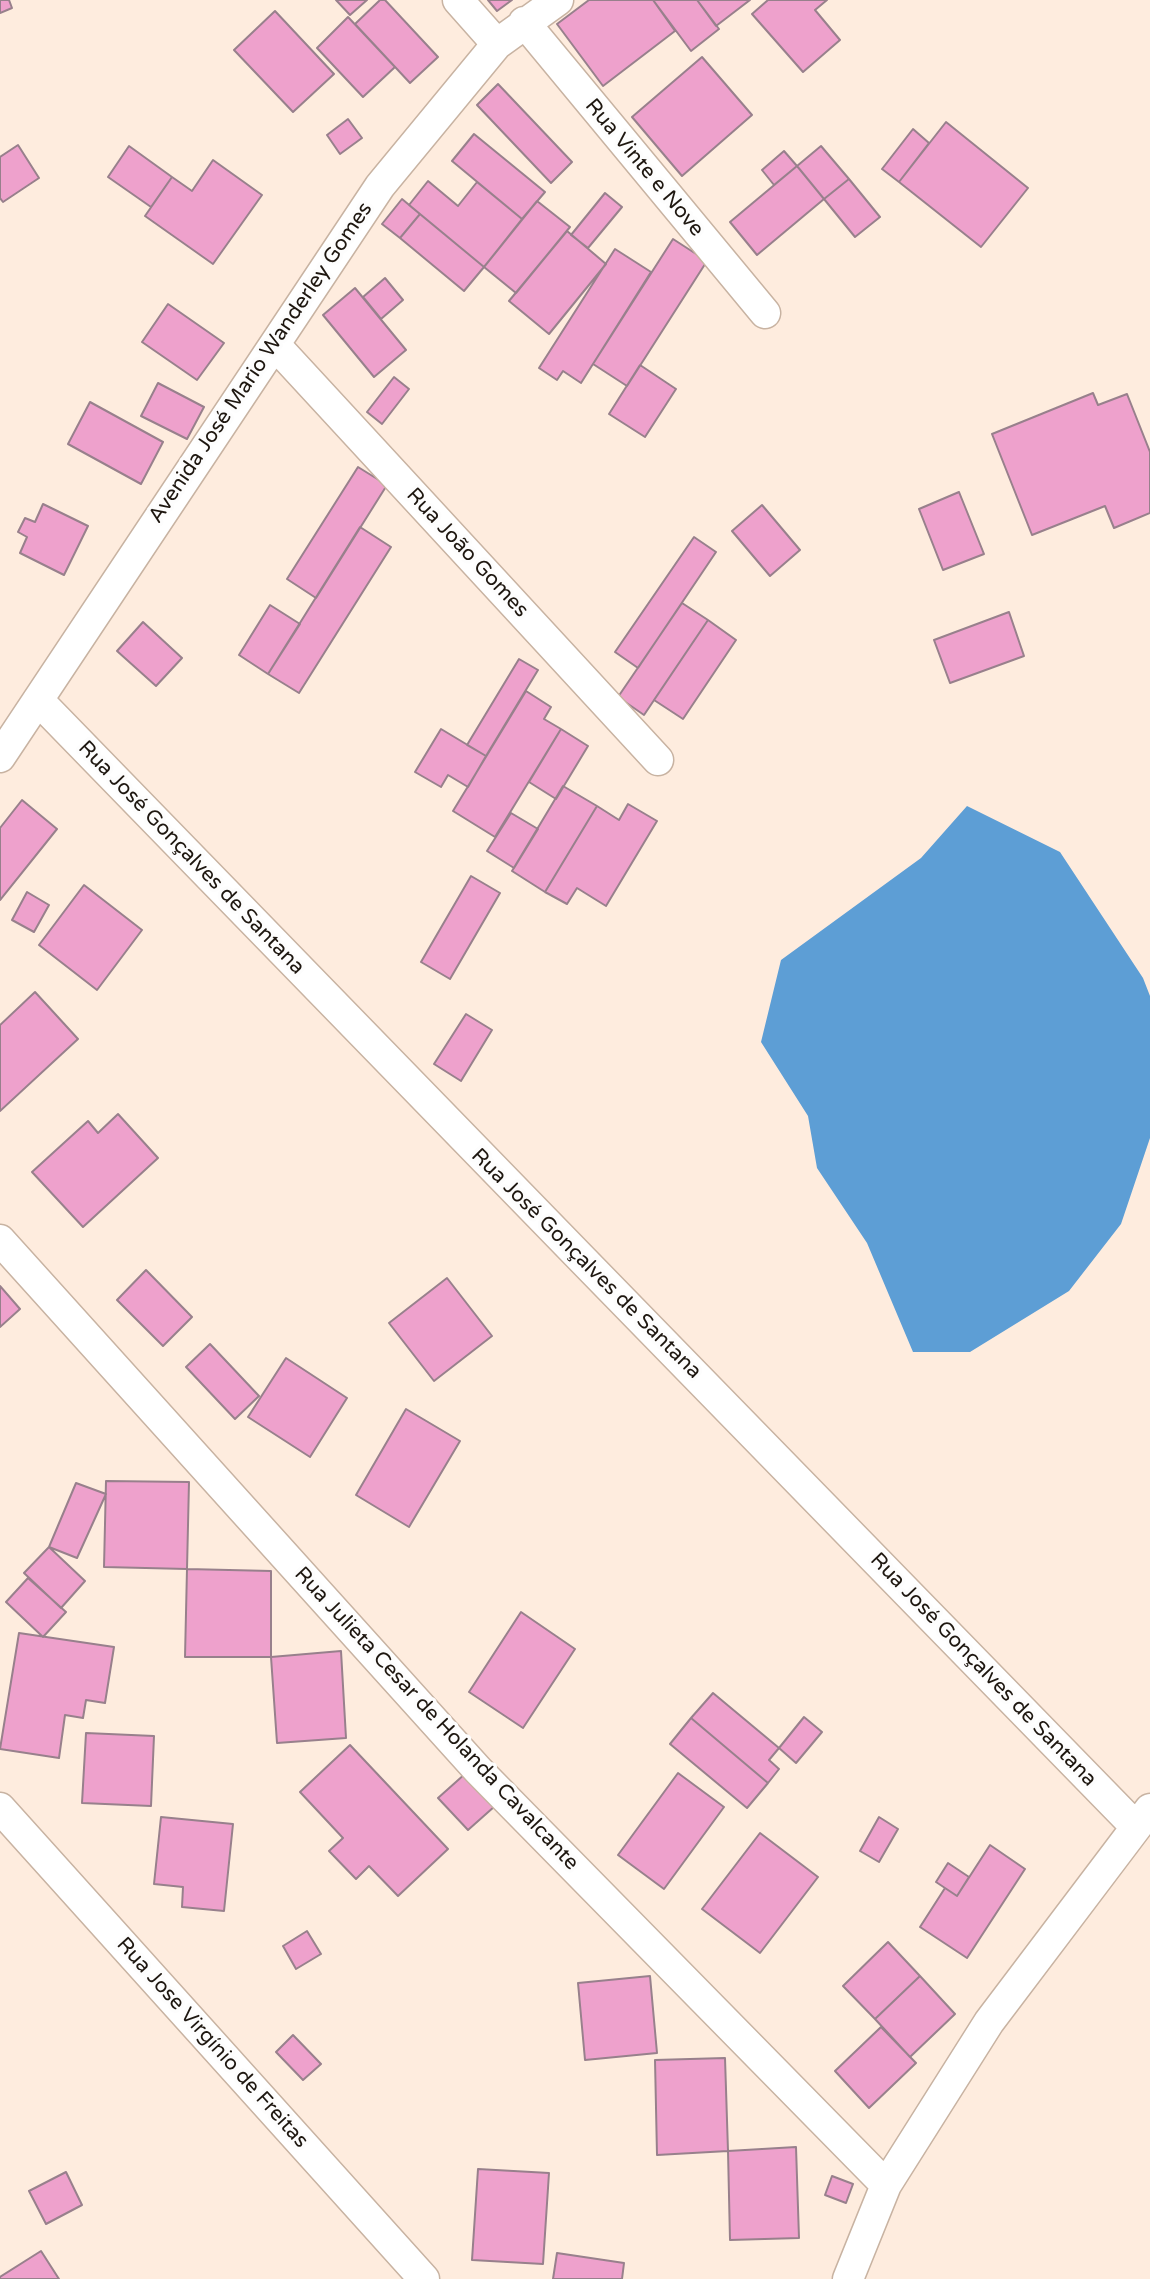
<!DOCTYPE html>
<html>
<head>
<meta charset="utf-8">
<style>
  body { margin:0 }
  canvas { display:block; background:#feecde }
</style>
</head>
<body>
<canvas width="1150" height="2279"></canvas>
<script>
const c = document.querySelector('canvas').getContext('2d');
c.lineJoin = 'round';
function fill(path, color) { c.fillStyle = color; c.fill(path, 'evenodd'); }
function stroke(path, color, width, dash) { c.strokeStyle = color; c.lineWidth = width; c.lineCap = dash ? 'butt' : 'round'; c.setLineDash(dash || []); c.stroke(path); }
function drawText(font, color, halo, rows, align = 'center') {
  c.font = font + ' "Varela Round",sans-serif'; c.lineWidth = 7; c.setLineDash([]); c.textBaseline = 'middle'; c.strokeStyle = halo; c.fillStyle = color; for (const [text, x, y, turn = 0] of rows) {
    c.save(); c.translate(x, y); c.rotate((+turn || 0) * Math.PI / 180); c.textAlign = isNaN(turn) ? turn : align; if (halo) c.strokeText(text, 0, 0); c.fillText(text, 0, 0); c.restore();
  }
}
const water = new Path2D(`
  M967 806 1060 852 1143 978 1150 996V1138L1121 1224 1069 1291 970 1352H913L867 1243 817 1168 808 1116 761 1042 781 960 921 858Z`);
const building = new Path2D(`
  M0 0H9L12 8 0 13Z
  M336 0H367L350 15Z
  M380 0H385L438 57 410 83 355 24Z
  M488 0H512L497 11Z
  M589 0H653L675 31 603 86 557 24Z
  M653 0H697L719 29 691 51Z
  M697 0H750L716 26Z
  M768 0H827L815 10 840 40 803 72 752 14Z
  M275 11 334 74 293 112 234 50Z
  M348 17 395 67 363 97 317 48Z
  M702 57 752 115 682 176 632 117Z
  M498 84 572 162 551 183 477 105Z
  M348 119 362 138 340 154 327 135Z
  M946 122 1028 188 981 247 899 182Z
  M913 129 929 143 899 182 882 169Z
  M474 134 545 192 522 219 452 161Z
  M18 145 39 178 3 202 0 198V157Z
  M129 146 172 177 151 207 108 177Z
  M821 146 849 179 824 199 797 166Z
  M784 151 797 166 774 185 762 170Z
  M213 160 262 195 213 264 145 216 172 177 192 191Z
  M797 166 824 199 757 255 730 222Z
  M849 179 880 217 855 237 824 199Z
  M428 181 458 206 477 182 522 219 484 267 409 205Z
  M605 193 622 207 588 248 571 235Z
  M402 199 420 214 400 238 382 224Z
  M537 201 570 227 516 293 484 267Z
  M420 214 484 267 464 291 400 238Z
  M567 231 606 264 549 334 509 301Z
  M673 239 707 261 627 386 593 364Z
  M615 249 651 272 581 383 563 371 557 380 539 368Z
  M385 278 403 300 381 319 363 297Z
  M355 288 406 350 374 377 323 315Z
  M168 304 224 343 197 380 142 342Z
  M640 365 676 389 645 437 609 414Z
  M394 377 409 389 382 424 367 412Z
  M158 383 204 407 187 439 141 416Z
  M1093 393 1098 405 1127 394 1150 452V513L1114 528 1105 506 1032 535 992 434Z
  M90 402 163 442 141 484 68 444Z
  M358 467 387 485 316 598 287 579Z
  M959 492 984 554 943 570 919 509Z
  M43 504 88 526 64 575 20 553 27 537 18 532 25 518 35 522Z
  M762 505 800 550 770 576 732 531Z
  M360 527 391 547 299 693 268 674Z
  M694 537 716 552 638 668 615 652Z
  M682 603 708 620 644 715 618 697Z
  M270 605 300 624 268 674 239 655Z
  M1009 612 1024 656 950 683 934 640Z
  M708 620 736 640 683 719 654 700Z
  M143 622 182 658 156 686 117 651Z
  M519 659 538 670 486 756 467 745Z
  M526 691 551 707 544 719 561 729 495 837 453 811Z
  M441 729 486 756 468 787 448 775 441 787 415 772Z
  M561 729 588 746 556 799 529 782Z
  M563 786 597 806 545 892 512 871Z
  M22 800 57 829 0 900V828Z
  M628 804 657 821 606 906 577 888 567 904 545 892 597 806 619 820Z
  M511 813 538 829 514 868 487 851Z
  M471 876 500 893 450 979 421 962Z
  M84 885 142 930 97 990 39 945Z
  M27 892 49 905 34 932 12 920Z
  M35 992 78 1039 0 1111V1025Z
  M466 1014 492 1030 461 1081 434 1064Z
  M118 1114 158 1158 83 1227 32 1172 88 1121 98 1133Z
  M146 1270 192 1317 163 1346 117 1300Z
  M447 1278 492 1336 434 1381 389 1323Z
  M0 1286 20 1309 0 1327Z
  M210 1344 259 1396 235 1419 186 1367Z
  M286 1358 347 1398 310 1457 248 1417Z
  M406 1409 460 1441 409 1527 356 1495Z
  M106 1481 189 1482 187 1569 104 1567Z
  M76 1483 106 1494 77 1558 49 1547Z
  M49 1547 85 1581 61 1608 24 1573Z
  M187 1569 271 1571V1657H185Z
  M28 1578 66 1612 43 1637 6 1602Z
  M521 1612 575 1649 523 1728 469 1692Z
  M19 1633 114 1647 105 1703 86 1700 83 1718 65 1715 59 1758 0 1749Z
  M341 1651 346 1738 277 1743 271 1657Z
  M713 1693 779 1748 769 1760 779 1769 768 1783 691 1718Z
  M804 1717 822 1732 796 1763 779 1748Z
  M691 1718 768 1783 747 1808 670 1744Z
  M86 1733 154 1736 151 1806 82 1803Z
  M350 1745 448 1849 398 1896 369 1866 356 1879 329 1851 343 1838 300 1792Z
  M466 1773 495 1806 468 1830 438 1798Z
  M678 1773 724 1807 664 1889 618 1855Z
  M161 1817 233 1824 224 1911 182 1907 183 1887 154 1884Z
  M879 1817 898 1829 879 1862 860 1851Z
  M760 1833 818 1877 760 1953 702 1909Z
  M990 1845 1025 1869 967 1958 920 1927 945 1888 957 1896Z
  M948 1863 969 1877 957 1896 936 1882Z
  M307 1931 321 1954 296 1969 283 1946Z
  M888 1942 920 1976 875 2019 843 1986Z
  M650 1976 657 2053 585 2060 578 1983Z
  M920 1976 955 2014 910 2057 875 2019Z
  M881 2027 916 2063 869 2108 835 2071Z
  M293 2035 321 2064 303 2080 276 2052Z
  M725 2058 728 2151 657 2155 655 2060Z
  M796 2147 799 2238 730 2240 728 2151Z
  M478 2169 549 2173 543 2264 472 2260Z
  M66 2172 82 2205 46 2224 29 2191Z
  M832 2176 853 2184 846 2203 825 2195Z
  M41 2251 59 2279H0V2277Z
  M557 2253 624 2263 622 2279H553Z`);
const street = new Path2D(`
  M458 0 497 44
  M524 22 765 313
  M276 346 658 760
  M38 700C402 1077 771 1451 1136 1827
  M0 757 380 186 497 44 558 0
  M0 1240 478 1770 886 2185
  M0 1808 424 2279
  M848 2279 886 2185 989 2022 1150 1809`);
const streetNames = [
  ["Rua Vinte e Nove",644,168,50],
  ["Avenida José Mario Wanderley Gomes",261,363,-56],
  ["Rua João Gomes",467,553,47],
  ["Rua José Gonçalves de Santana",191,858,46],
  ["Rua José Gonçalves de Santana",586,1264,45],
  ["Rua José Gonçalves de Santana",983,1670,46],
  ["Rua Julieta Cesar de Holanda Cavalcante",436,1719,47],
  ["Rua Jose Virgínio de Freitas",212,2043,48]
];
fill(water, '#5d9ed5');
fill(building, '#eea1cc');
stroke(building, '#98808c', 2);
stroke(street, '#c8b3a2', 33);
stroke(street, '#fff', 30);
drawText('21px', '#1e1710', '#fdfdfd', streetNames);
</script>
</body>
</html>
